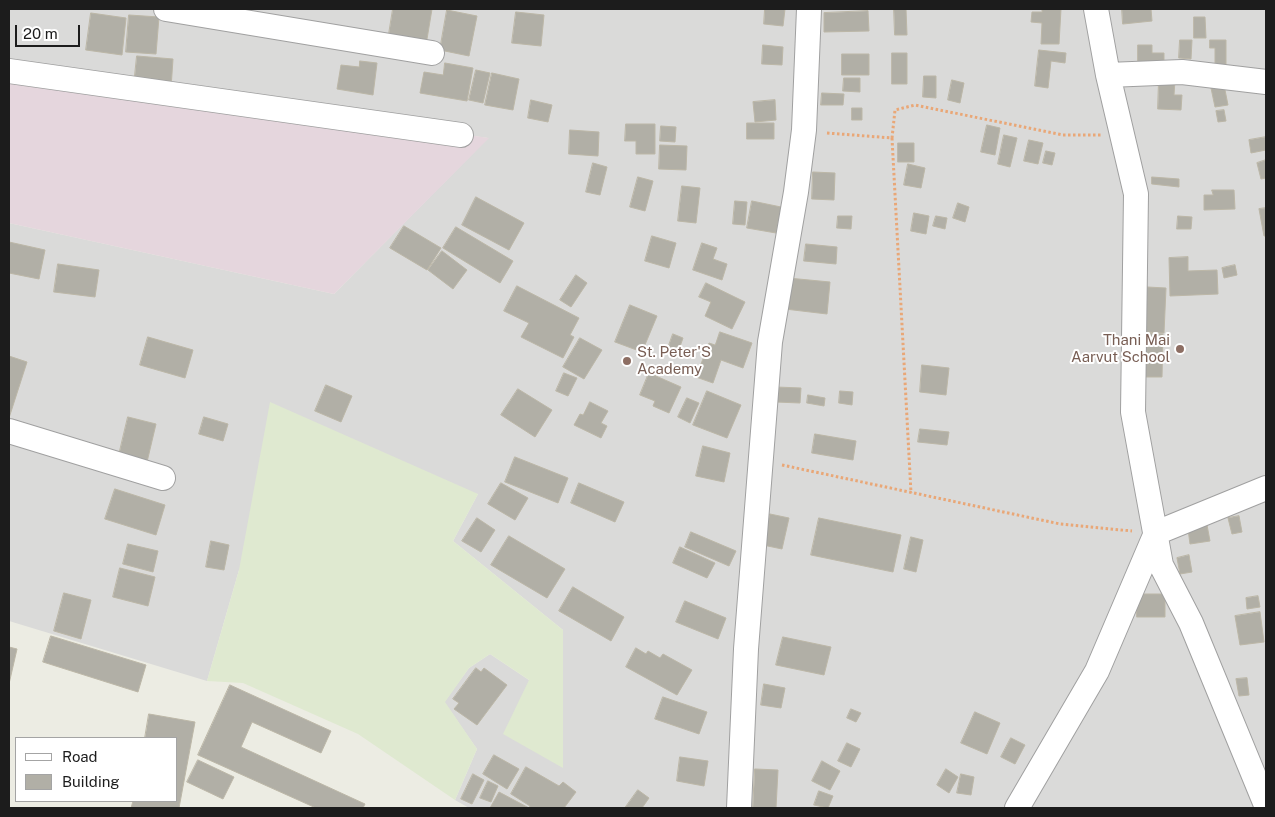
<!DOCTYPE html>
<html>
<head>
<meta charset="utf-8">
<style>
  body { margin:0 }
  #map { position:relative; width:1275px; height:817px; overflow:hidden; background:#ecece3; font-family:"Public Sans",sans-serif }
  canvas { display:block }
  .frame { position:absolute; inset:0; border:10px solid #1c1c1c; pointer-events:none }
  .legend { position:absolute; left:15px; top:737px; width:162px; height:65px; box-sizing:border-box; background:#fff; border:1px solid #a4a4a4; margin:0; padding:6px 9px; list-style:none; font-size:15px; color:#1c1c1c }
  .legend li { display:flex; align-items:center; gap:10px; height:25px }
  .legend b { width:25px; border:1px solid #a4a4a4 }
  .scale { position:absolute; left:15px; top:25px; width:65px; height:22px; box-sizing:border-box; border:2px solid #1c1c1c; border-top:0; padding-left:6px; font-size:15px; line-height:18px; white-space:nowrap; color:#1c1c1c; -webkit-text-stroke:4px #fff; paint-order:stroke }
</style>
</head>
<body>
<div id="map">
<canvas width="1275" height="817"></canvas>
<div class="frame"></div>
<ul class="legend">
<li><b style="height:6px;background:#fff"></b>Road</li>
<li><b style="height:14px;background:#b1afa6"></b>Building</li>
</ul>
<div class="scale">20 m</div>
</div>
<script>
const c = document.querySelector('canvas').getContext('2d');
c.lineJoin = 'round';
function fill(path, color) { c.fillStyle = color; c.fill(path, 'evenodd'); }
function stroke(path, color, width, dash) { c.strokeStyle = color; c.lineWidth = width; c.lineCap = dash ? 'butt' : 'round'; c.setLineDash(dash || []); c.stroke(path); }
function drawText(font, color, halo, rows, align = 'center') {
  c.font = font + ' "Public Sans",sans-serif'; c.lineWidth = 4; c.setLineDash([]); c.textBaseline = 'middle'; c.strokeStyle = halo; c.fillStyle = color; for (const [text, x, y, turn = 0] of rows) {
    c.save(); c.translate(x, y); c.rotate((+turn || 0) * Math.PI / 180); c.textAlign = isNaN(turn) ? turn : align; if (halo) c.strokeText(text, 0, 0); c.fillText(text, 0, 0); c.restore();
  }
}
const residential = new Path2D(`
  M9 9H1266V808H469L455 800 477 749 444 702 469 668 490 654 529 680 563 630 453 541 478 494 239 570 207 681 9 621V223L334 294 488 138 9 70Z`);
const industrial = new Path2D(`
  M9 70 489 138 334 294 9 223Z`);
const farmland = new Path2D(`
  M270 402 478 494 453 541 563 630V768L503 734 529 680 490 654 469 668 445 702 477 749 455 800 358 734 243 683 207 681 239 570Z`);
const building = new Path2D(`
  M393 9H432L426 45 388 40Z
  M765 9H785L783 26 764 24Z
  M894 9H906L907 35H895Z
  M1042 9H1061L1059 44H1041L1042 23 1031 22 1032 12H1042Z
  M1122 9H1151L1152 21 1123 24Z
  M447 10 477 16 469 56 440 50Z
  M868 11 869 31 824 32V13Z
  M516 12 544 15 541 46 512 43Z
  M91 13 126 18 122 55 86 50Z
  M129 15 159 17 156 54 126 52Z
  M1194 17H1205L1206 38H1194Z
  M1180 40H1192L1191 59 1179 58Z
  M1210 40H1226V67H1215V48H1210Z
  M763 45 783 47 782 65 762 64Z
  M1138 45H1152V53H1164V67H1138Z
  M1039 50 1066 53 1065 63 1051 61 1048 88 1035 86Z
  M892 53H907V84H892Z
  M842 54H869V75H842Z
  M137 56 173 59 171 88 134 85Z
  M360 61 377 63 373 95 337 89 341 65 359 67Z
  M445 63 473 68 467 101 420 93 424 72 443 75Z
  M476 70 490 73 483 103 469 100Z
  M492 73 519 79 513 110 485 105Z
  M924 76H936V98L923 97Z
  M844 78H860V92L843 91Z
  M952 80 964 83 960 103 948 100Z
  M1159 80H1175L1174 95H1182L1181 110 1158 109Z
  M1224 85 1228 105 1215 107 1211 88Z
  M822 93 844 94 843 105H821Z
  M531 100 552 105 548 122 528 118Z
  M775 100 776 120 755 122 753 102Z
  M852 108H862V120H852Z
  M1224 110 1226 121 1218 122 1216 111Z
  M747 123H774V139H747Z
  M626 124H655V154H636V141H625Z
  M987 125 1000 128 995 155 981 152Z
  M661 126 676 127 675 142 660 141Z
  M570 130 599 132 598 156 569 154Z
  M1004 135 1017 138 1010 167 998 164Z
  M1266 137V150L1251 153 1249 140Z
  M1029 140 1043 143 1038 164 1024 161Z
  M898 143H914V162H898Z
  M660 145 687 146 686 170 659 169Z
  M1046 151 1055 153 1052 165 1043 163Z
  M1266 160V178L1261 179 1257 163Z
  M593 163 607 167 600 195 586 192Z
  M908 164 925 168 921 188 904 185Z
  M813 172 835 173 834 200 812 199Z
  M638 177 653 181 645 211 630 207Z
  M1152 177 1179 179V187L1152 184Z
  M682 186 700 188 696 223 678 221Z
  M1212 190H1234L1235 209 1204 210V195H1213Z
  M476 197 524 223 509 250 462 225Z
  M735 201 747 202 745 225 733 224Z
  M752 201 781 207 776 233 747 228Z
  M958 203 969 207 965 222 953 218Z
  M1266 208V236H1264L1259 209Z
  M914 213 929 216 926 234 911 231Z
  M838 216H852L851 229 837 228Z
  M936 216 947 218 945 229 933 226Z
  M1178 216 1192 217 1191 229H1177Z
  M404 226 441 248 427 270 390 248Z
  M456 227 513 261 500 283 443 248Z
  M652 236 676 243 669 268 645 261Z
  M9 242 45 250 39 279 9 273Z
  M702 243 717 248 713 259 727 264 722 280 693 270Z
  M806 244 837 247 836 264 804 261Z
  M442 251 467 270 453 289 428 270Z
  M1188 257V271L1217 270 1218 294 1170 296 1169 258Z
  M58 264 99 270 95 297 54 292Z
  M1235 265 1237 275 1224 278 1222 268Z
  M576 275 587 283 571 307 560 300Z
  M788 278 830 282 827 314 785 309Z
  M706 283 745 302 732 329 705 316 711 302 699 297Z
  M517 286 579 318 570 335 574 337 563 358 521 337 529 323 504 311Z
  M1147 287 1166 288 1164 333 1145 332Z
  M630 305 657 316 642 352 615 342Z
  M720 332 752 343 743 368 721 360 713 383 696 377 709 343 715 345Z
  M1146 333 1163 334 1162 377H1144Z
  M673 334 683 338 677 355 667 351Z
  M148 337 193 350 185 378 140 365Z
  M580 338 602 350 584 379 563 367Z
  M9 356 27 362 9 418Z
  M922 365 949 368 946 395 920 392Z
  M564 373 577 378 568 396 556 391Z
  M649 373 681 387 669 413 653 406 655 401 640 395Z
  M326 385 352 396 341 422 315 411Z
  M776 387 801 388 800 403 776 402Z
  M518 389 552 410 535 437 501 415Z
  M707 391 741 405 727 438 693 425Z
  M840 391 853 392 852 405 839 403Z
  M808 395 825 398 824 406 807 403Z
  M687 398 699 403 690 423 678 417Z
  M590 402 608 411 601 423 607 426 601 438 574 425 580 414 583 415Z
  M128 417 156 424 147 462 119 455Z
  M204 417 228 424 223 441 199 434Z
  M920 429 949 432 947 445 918 442Z
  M815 434 856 441 853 460 812 453Z
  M703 446 730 453 724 482 696 476Z
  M515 457 568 478 558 503 505 482Z
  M501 483 528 498 515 520 488 504Z
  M579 483 624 502 615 522 571 503Z
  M115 489 165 505 156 535 105 519Z
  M770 514 789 518 782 549 763 545Z
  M1239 516 1242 532 1232 534 1228 518Z
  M477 518 495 530 481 552 462 541Z
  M819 518 901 535 893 572 811 555Z
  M1207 525 1210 541 1190 544 1188 529Z
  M691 532 736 551 729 566 685 547Z
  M509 536 565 569 547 598 491 565Z
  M911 537 923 540 916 572 904 569Z
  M211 541 229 545 224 570 206 567Z
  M128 544 158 551 153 572 123 564Z
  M680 547 715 563 707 578 673 563Z
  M1189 555 1192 572 1180 574 1177 558Z
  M120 568 155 577 148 606 113 597Z
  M573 587 624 617 611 641 559 611Z
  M64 593 91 600 81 639 54 631Z
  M1137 594H1165V617H1137Z
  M1258 596 1260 607 1247 609 1246 598Z
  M685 601 726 618 718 639 676 622Z
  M1260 612 1264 642 1240 645 1235 616Z
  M51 636 146 665 138 692 43 662Z
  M783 637 831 647 824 675 776 665Z
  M9 647 17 649 9 684Z
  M636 648 646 654 648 651 660 658 663 654 692 670 677 695 626 667Z
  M476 668 481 672 484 668 507 685 477 725 454 709 459 703 453 699Z
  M1247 678 1249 695 1239 696 1236 679Z
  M764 684 785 688 781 708 761 705Z
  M230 685 331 731 321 753 252 722 241 747 365 804 363 808H316L198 755Z
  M663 697 707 712 699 734 655 719Z
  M851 709 861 713 856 722 847 718Z
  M975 712 1000 723 987 754 961 743Z
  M149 714 195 722 179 808H131L133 801H176V738H145Z
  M1011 738 1025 745 1015 764 1001 757Z
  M847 743 860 749 851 767 838 761Z
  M494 755 519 769 507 789 483 774Z
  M680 757 708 761 704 786 677 781Z
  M198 760 234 777 223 799 187 782Z
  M822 761 840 771 830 790 812 781Z
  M526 767 559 786 563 782 576 792 564 808H490L499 792 529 808 530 806 511 794Z
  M755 769 778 770 776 808H753Z
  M946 769 958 777 949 793 937 785Z
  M473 774 484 780 472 804 461 799Z
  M961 774 974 777 971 795 957 793Z
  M488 781 498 786 491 802 480 798Z
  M638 790 649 798 642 808H625Z
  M819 791 833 796 828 808 814 805Z`);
const path = new Path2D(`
  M827 133 892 138 895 110 915 105 1063 135H1101
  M892 138 911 493
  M782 465 1060 524 1132 531`);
const minor = new Path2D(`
  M166 9 432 53
  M1096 9 1108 75 1136 194 1133 412 1161 565 1191 623 1266 805
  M9 71 461 135
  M1108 75 1182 72 1266 82
  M9 431 163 478
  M739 808 746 649 770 342 796 192 804 130 809 9
  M1017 808 1097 671 1156 533 1266 488`);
const markers = [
  [1180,349,5,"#8d6e63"],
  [627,361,5,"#8d6e63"]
];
const educationNames = [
  ["Thani Mai",1170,340],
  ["Aarvut School",1170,357],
  ["St. Peter'S",637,352,"left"],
  ["Academy",637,369,"left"]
];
fill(residential, '#dadad9');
fill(industrial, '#e5d6dd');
fill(farmland, '#dfe9d0');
fill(building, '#b1afa6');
stroke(building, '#bcb7a7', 1);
stroke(minor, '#a0a0a0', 26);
stroke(path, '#e9a777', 3, [2.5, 2.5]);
stroke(minor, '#fff', 24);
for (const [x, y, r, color] of markers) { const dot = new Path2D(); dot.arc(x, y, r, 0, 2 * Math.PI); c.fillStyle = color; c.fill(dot); stroke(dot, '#fff', 2); }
drawText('15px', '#785e54', '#fff', educationNames, 'right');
</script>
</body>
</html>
